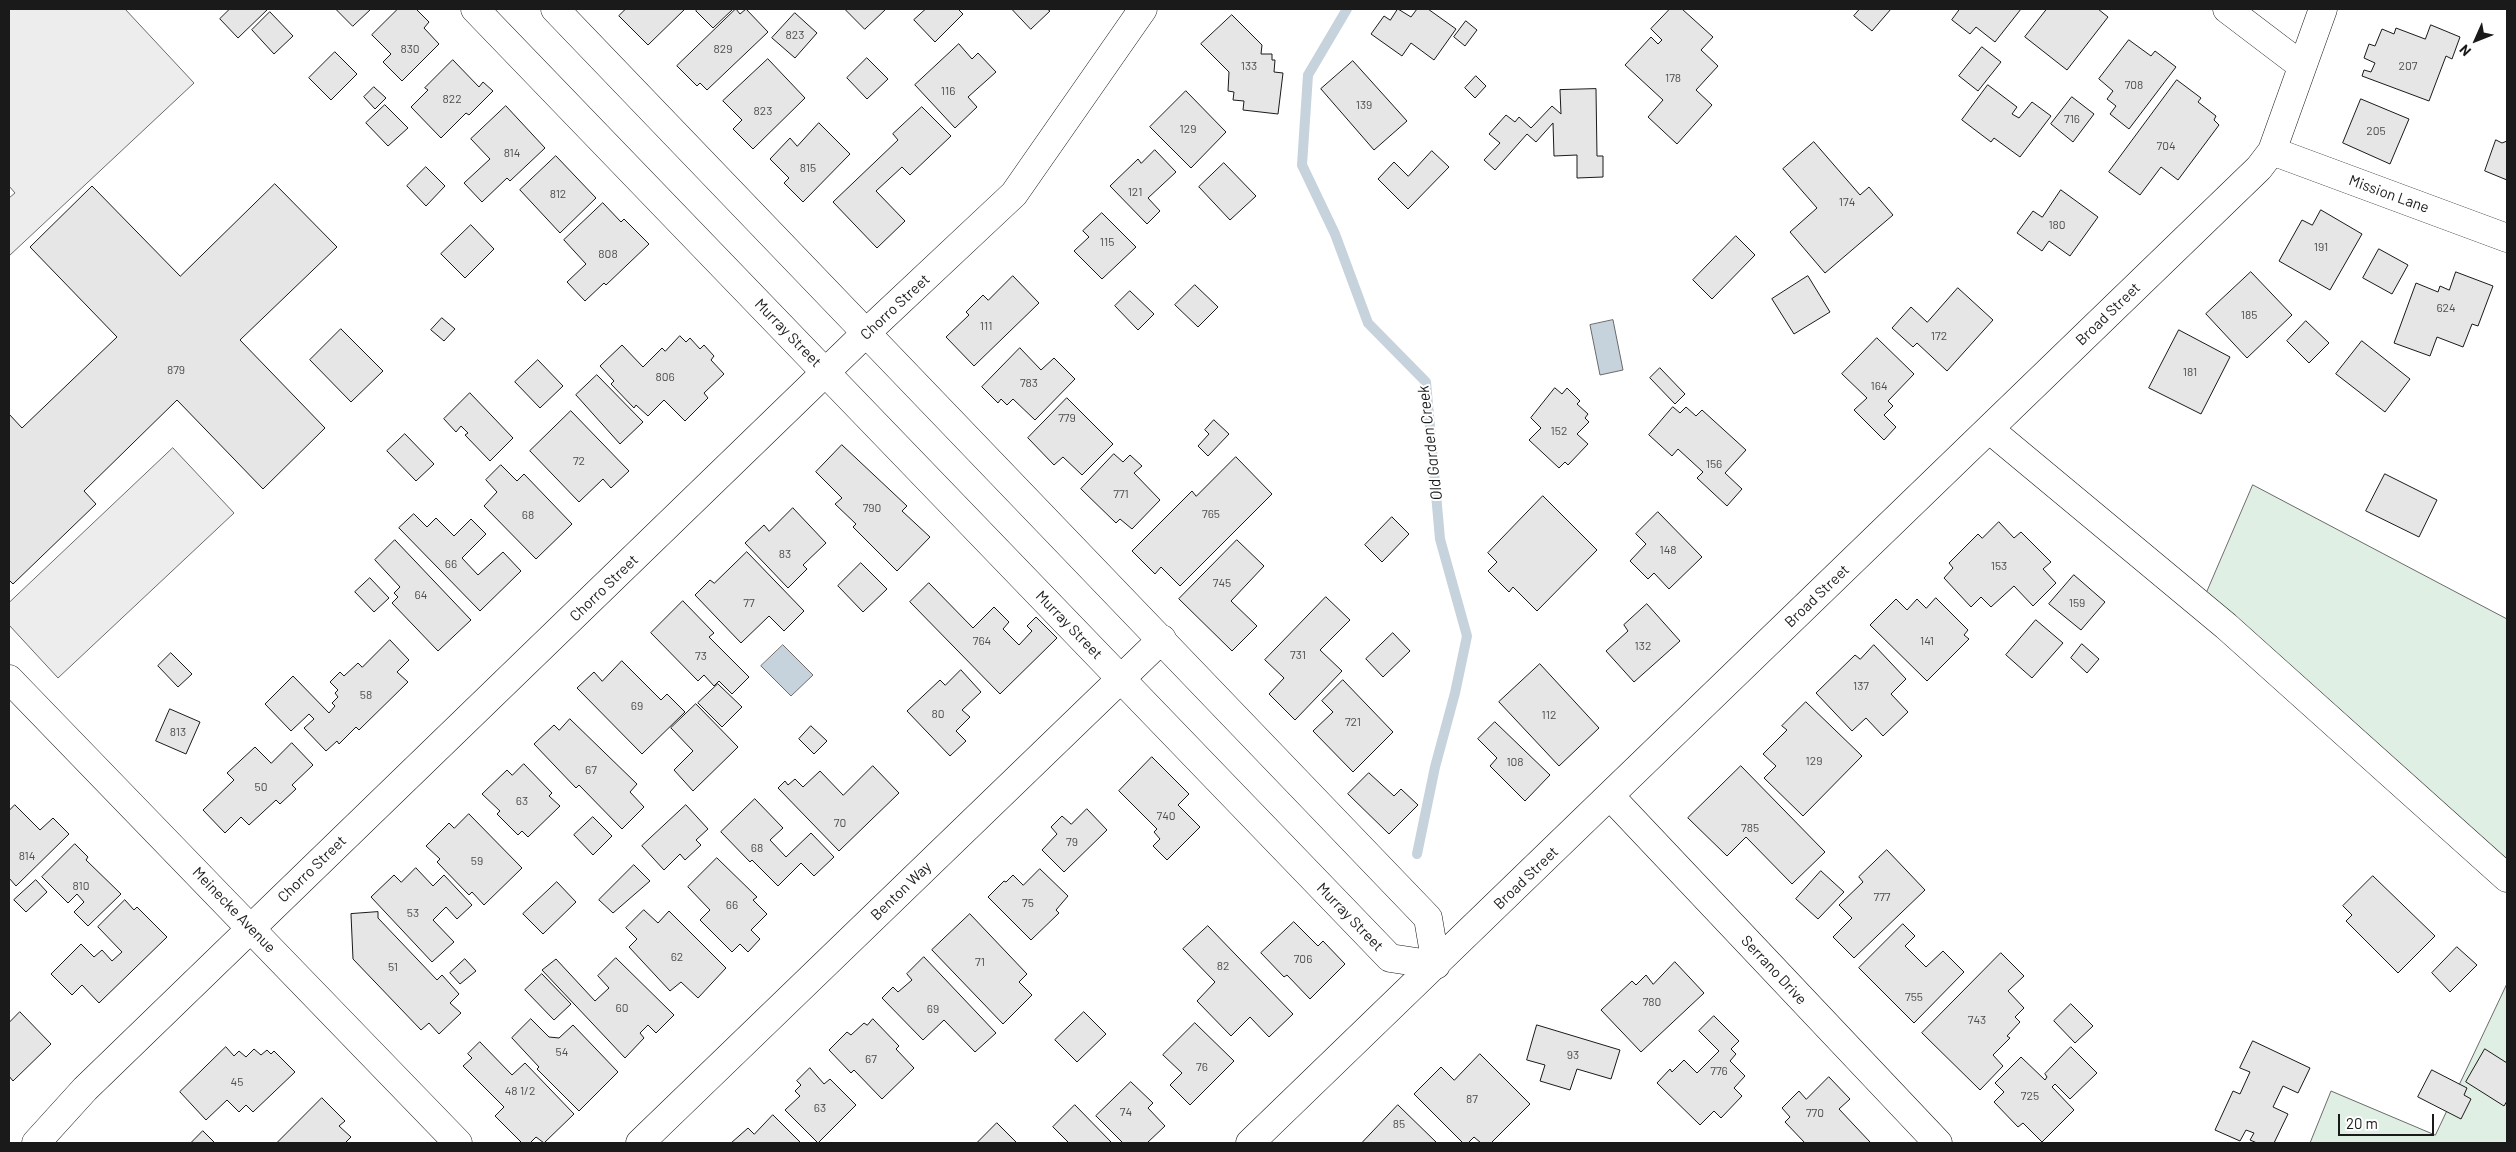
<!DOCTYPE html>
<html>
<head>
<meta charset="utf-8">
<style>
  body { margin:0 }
  #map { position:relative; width:2516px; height:1152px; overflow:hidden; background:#fff; font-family:Barlow,sans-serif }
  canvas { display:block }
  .frame { position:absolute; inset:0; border:10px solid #1a1a1a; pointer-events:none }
  .north { position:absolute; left:2451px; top:15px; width:50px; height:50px; -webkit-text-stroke:4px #fff; paint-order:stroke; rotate:226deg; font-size:14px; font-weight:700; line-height:20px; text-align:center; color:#1a1a1a }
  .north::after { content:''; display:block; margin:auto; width:18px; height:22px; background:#1a1a1a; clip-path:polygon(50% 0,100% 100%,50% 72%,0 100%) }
  .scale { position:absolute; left:2338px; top:1114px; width:96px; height:22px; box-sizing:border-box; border:2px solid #1a1a1a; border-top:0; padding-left:6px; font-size:15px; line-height:18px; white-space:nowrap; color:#1a1a1a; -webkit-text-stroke:4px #fff; paint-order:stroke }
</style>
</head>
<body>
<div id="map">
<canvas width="2516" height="1152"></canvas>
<div class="frame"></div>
<div class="north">N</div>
<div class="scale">20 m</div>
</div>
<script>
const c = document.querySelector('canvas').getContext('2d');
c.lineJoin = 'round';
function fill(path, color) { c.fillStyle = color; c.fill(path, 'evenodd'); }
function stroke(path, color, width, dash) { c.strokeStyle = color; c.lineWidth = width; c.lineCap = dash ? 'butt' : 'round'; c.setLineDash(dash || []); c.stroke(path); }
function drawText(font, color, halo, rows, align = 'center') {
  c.font = font + ' Barlow,sans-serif'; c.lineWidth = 4; c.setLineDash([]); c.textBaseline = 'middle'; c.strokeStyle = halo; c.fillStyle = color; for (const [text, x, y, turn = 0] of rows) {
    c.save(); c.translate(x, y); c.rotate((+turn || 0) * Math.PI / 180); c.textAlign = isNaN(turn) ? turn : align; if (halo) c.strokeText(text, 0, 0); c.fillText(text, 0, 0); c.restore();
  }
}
const green = new Path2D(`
  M2253 485 2507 619V884L2204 599Z
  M2507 984V1143H2310L2331 1091 2435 1135Z`);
const parking = new Path2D(`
  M9 9H125L194 83 9 256V198L15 193 9 186Z
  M173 448 234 513 58 678 9 625V603Z`);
const water = new Path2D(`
  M1613 320 1623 370 1600 375 1590 325Z
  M783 645 813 675 791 696 761 666Z`);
const stream = new Path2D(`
  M1347 9 1308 75 1302 165 1335 234 1368 323 1426 382 1440 539 1467 636 1455 693 1435 767 1417 854`);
const building = new Path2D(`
  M230 9H268L238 38 220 19Z
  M336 9H371L353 26Z
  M398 9H416L429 22 424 28 439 44 402 81 383 62 391 54 372 35Z
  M626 9H685L648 45 619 16Z
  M698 9H733L713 28 696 11Z
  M736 9 740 14 746 9 768 32 707 90 700 83 697 86 677 66Z
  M845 9H886L865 29Z
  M926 9H958L963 14 935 42 914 20Z
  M1012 9H1047L1050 11 1031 29Z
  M1398 9 1411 17 1417 9H1428L1456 29 1434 60 1411 43 1402 56 1371 34 1384 16 1390 20Z
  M1670 9H1682L1713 37 1701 50 1718 66 1696 90 1712 105 1677 144 1648 117 1663 100 1625 65 1651 37 1658 44 1662 40 1651 29Z
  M1860 9H1891L1872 31 1854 16Z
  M1960 9H2021L1995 42 1976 27 1970 34 1952 20Z
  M2047 9H2098L2108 17 2067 70 2025 37Z
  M270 12 293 36 274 54 252 30Z
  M795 13 817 33 795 58 772 38Z
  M1232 15 1262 45 1261 54H1272V60H1275L1274 72 1283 73 1278 114 1243 110 1244 101 1233 100 1234 92 1228 91 1229 72 1201 44Z
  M1466 21 1477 30 1465 46 1454 37Z
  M2431 25 2460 37 2452 59 2446 56 2429 101 2362 76 2364 70 2371 72 2375 63 2364 58 2369 44 2375 46 2382 29 2394 34 2396 28 2425 39Z
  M2129 40 2151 56 2155 51 2176 67 2129 129 2110 114 2116 106 2107 99 2113 91 2099 79Z
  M959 44 972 59 978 53 996 72 968 97 977 107 955 128 915 85Z
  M1982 47 2001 62 1978 91 1959 76Z
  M335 52 357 74 331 100 309 78Z
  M867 58 888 79 867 99 847 78Z
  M768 59 805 98 753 149 733 129 742 120 723 101Z
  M453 60 479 87 483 82 493 91 469 115 466 113 441 138 411 107 428 90 425 88Z
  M1353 61 1407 121 1374 150 1321 89Z
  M1476 76 1486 86 1475 98 1465 88Z
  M2177 80 2201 98 2198 102 2216 116 2214 120 2219 125 2178 180 2161 167 2140 195 2109 172Z
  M1988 85 2017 107 2012 114 2019 118 2032 102 2051 116 2020 157 1994 138 1991 142 1962 120Z
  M374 87 386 98 375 109 364 97Z
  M1596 89 1597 156H1603V177L1577 178V155L1554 156 1553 123 1536 142 1527 134 1495 170 1484 160 1500 143 1489 134 1506 115 1515 122 1519 117 1531 128 1552 106 1561 114 1560 90Z
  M1186 91 1226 132 1191 168 1150 127Z
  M2072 97 2094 114 2073 142 2051 124Z
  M2361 99 2409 119 2390 164 2343 143Z
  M385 105 408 128 388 146 366 123Z
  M506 106 545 148 510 181 507 178 482 202 464 183 490 159 471 139Z
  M922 107 951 136 910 175 902 167 876 191 905 221 877 248 833 202 898 140 893 134Z
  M819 123 850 154 803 202 784 183 789 178 770 159 790 138 797 146Z
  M2496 140 2502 143 2507 141V180L2485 171Z
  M1814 142 1860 195 1869 187 1893 215 1825 273 1790 232 1817 208 1783 169Z
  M1155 150 1176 172 1148 198 1160 211 1147 224 1110 186 1138 159 1141 163Z
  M1432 151 1449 167 1408 209 1378 179 1394 162 1408 176Z
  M556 156 596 198 560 233 520 190Z
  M1224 163 1256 196 1230 220 1199 187Z
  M426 167 445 186 426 206 407 186Z
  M275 184 337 247 240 340 325 428 263 489 177 400 84 491 96 504 13 584 9 580V414L22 428 117 337 30 247 92 186 180 276Z
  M2061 190 2098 217 2070 256 2049 241 2042 251 2017 233 2033 211 2042 217Z
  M603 203 621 222 624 219 649 244 606 285 604 283 585 301 567 282 586 264 564 240Z
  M2321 210 2362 234 2330 290 2279 261 2302 220 2312 225Z
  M1102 213 1136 247 1102 279 1074 251 1089 237 1083 231Z
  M471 225 494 249 465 278 441 254Z
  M1736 236 1755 255 1712 299 1693 280Z
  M2379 249 2408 265 2392 294 2363 278Z
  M2251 272 2292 315 2247 358 2206 314Z
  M2456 272 2493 286 2478 326 2472 324 2463 347 2437 337 2430 356 2394 343 2416 283 2438 292 2440 286 2449 290Z
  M1013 276 1039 303 974 366 946 337 969 315 966 312 983 295 988 300Z
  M1808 276 1830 312 1794 334 1772 299Z
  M1195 285 1218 307 1198 327 1175 305Z
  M1958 288 1993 320 1947 371 1917 343 1913 347 1892 328 1911 307 1927 322Z
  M1130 291 1154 314 1138 330 1115 306Z
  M442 318 455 329 444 341 431 330Z
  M2306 321 2329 343 2309 363 2287 341Z
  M341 329 383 371 351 402 310 360Z
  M2179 330 2230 357 2201 414 2149 388Z
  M680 336 686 342 690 338 700 349 704 345 714 356 711 360 724 374 704 393 708 398 685 421 664 400 648 416 636 405 634 408 611 384 614 381 600 366 622 345 643 367 662 348 665 351Z
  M1877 338 1914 374 1888 401 1893 406 1884 415 1896 427 1884 440 1854 410 1867 398 1842 374Z
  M2362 341 2410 379 2385 412 2336 374Z
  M1020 348 1041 370 1054 358 1075 379 1035 420 1013 399 1007 405 1001 399 998 403 982 387Z
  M538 360 563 386 540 408 515 382Z
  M1660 368 1685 394 1675 404 1650 378Z
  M597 375 643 422 620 444 576 395Z
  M1555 388 1562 394 1567 388 1580 401 1577 404 1588 414 1585 418 1589 422 1577 434 1588 444 1568 465 1565 462 1559 468 1529 440 1541 428 1531 418Z
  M470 393 513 438 490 461 465 435 468 433 461 426 456 432 444 419Z
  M1067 398 1113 444 1082 475 1063 457 1054 465 1028 438Z
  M1673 407 1680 413 1686 407 1696 416 1702 410 1746 450 1725 473 1742 489 1727 506 1697 478 1703 472 1678 449 1672 456 1649 435Z
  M571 411 629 471 611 488 603 479 579 502 530 451Z
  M1214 420 1229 434 1208 456 1198 446 1209 434 1205 430Z
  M405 434 434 464 416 481 387 451Z
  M842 445 907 506 902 511 930 537 897 571 853 527 856 524 835 504 842 498 816 472Z
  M1114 454 1123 462 1130 455 1142 466 1134 473 1160 500 1132 529 1120 519 1116 523 1081 489Z
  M1236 457 1272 494 1180 586 1161 567 1155 574 1132 551 1192 491 1196 496Z
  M501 465 517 481 524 474 572 524 536 559 484 506 497 492 486 480Z
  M2385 474 2437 500 2419 537 2366 511Z
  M1543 496 1597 550 1537 611 1513 587 1509 592 1488 571 1497 562 1488 553Z
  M793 508 826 543 803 565 807 569 788 588 745 543 764 525 769 531Z
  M1658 512 1702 557 1669 589 1654 573 1648 579 1630 561 1646 544 1636 534Z
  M414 514 427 527 436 518 454 536 471 519 486 534 462 558 478 575 503 552 521 571 480 611 399 528Z
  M1392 517 1409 534 1382 562 1365 545Z
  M1999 522 2014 538 2021 532 2051 562 2043 569 2056 583 2033 606 2014 586 1991 607 1981 597 1971 607 1944 578 1953 568 1949 563 1978 534 1982 538Z
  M395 540 471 620 438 651 392 603 398 597 394 593 400 587 375 560Z
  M1237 540 1264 566 1231 601 1257 626 1232 651 1179 599Z
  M747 552 804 611 784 631 769 616 741 643 695 595 710 580 714 583Z
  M861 563 887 589 863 612 838 586Z
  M2074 575 2105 602 2081 630 2049 604Z
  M370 578 389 598 374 612 355 592Z
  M929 583 973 628 994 607 1009 622 1003 629 1019 645 1032 631 1027 626 1036 617 1057 638 1000 694 910 602Z
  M1326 597 1350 620 1320 650 1342 671 1295 720 1269 694 1284 678 1265 660Z
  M1936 598 1968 630 1964 635 1969 639 1927 681 1870 625 1896 599 1907 610 1917 599 1926 608Z
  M683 601 714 633 709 637 749 677 732 694 719 681 714 686 704 675 698 681 651 633Z
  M1647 604 1680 641 1634 682 1606 651 1628 631 1624 625Z
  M2036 620 2063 643 2032 678 2006 655Z
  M1393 633 1410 651 1383 677 1366 659Z
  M390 640 409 660 397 672 408 682 359 730 356 727 339 744 337 741 326 751 304 728 314 719 309 714 291 731 265 704 293 676 329 713 335 706 332 703 338 697 335 693 338 690 330 682 340 672 344 676 358 663 362 667Z
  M2082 644 2099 659 2087 673 2071 658Z
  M1874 645 1906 679 1891 694 1908 712 1883 736 1866 718 1852 731 1816 693 1855 655 1860 659Z
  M171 653 192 674 178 687 158 666Z
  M622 661 661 700 667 694 685 712 642 754 577 688 594 672 602 681Z
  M1540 664 1599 728 1559 766 1499 702Z
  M961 670 981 692 962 710 970 717 956 731 966 741 950 756 907 711 940 680 945 685Z
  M1343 680 1393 732 1353 772 1313 731 1333 712 1322 701Z
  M718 684 742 707 722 727 698 703Z
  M1806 702 1862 756 1803 816 1764 778 1776 766 1763 754 1787 730 1782 726Z
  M696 704 738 747 693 791 674 770 693 751 671 728Z
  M170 709 200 722 186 754 156 741Z
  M570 719 637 784 630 792 644 807 622 829 579 785 576 788 534 744 554 725 559 730Z
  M1495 722 1550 775 1525 801 1490 766 1497 758 1478 739Z
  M811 726 827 741 814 754 799 739Z
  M292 743 313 765 292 785 296 789 280 804 276 800 249 825 241 817 225 833 203 810 234 780 227 773 255 747 271 763Z
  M1152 757 1189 794 1178 805 1200 827 1167 860 1153 846 1160 839 1154 832 1157 829 1119 791Z
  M524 764 552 793 549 796 560 806 528 837 522 831 518 835 497 814 500 811 482 794 507 770 512 775Z
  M873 766 899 793 839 851 778 788 785 781 788 785 795 779 803 787 820 771 843 795Z
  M1741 766 1825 852 1792 884 1746 837 1727 856 1688 818Z
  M1369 773 1394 796 1401 789 1418 805 1389 834 1348 794Z
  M755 799 783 828 770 840 786 857 811 833 834 857 814 876 801 863 778 886 752 860 750 862 721 832Z
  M15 805 40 830 53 818 69 834 16 886 9 878V811Z
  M686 805 708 829 696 840 701 845 685 860 680 854 664 870 642 846Z
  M1087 809 1107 830 1064 872 1042 850 1057 834 1051 827 1062 816 1071 824Z
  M469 814 522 868 484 905 472 892 469 895 437 862 440 859 426 846 449 823 454 828Z
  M593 817 612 836 593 855 574 835Z
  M75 844 88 857 86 860 121 894 88 926 74 912 84 902 77 894 68 903 42 877Z
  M1887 850 1925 890 1854 958 1833 937 1852 918 1839 905 1863 882 1859 877Z
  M717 858 757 897 753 900 767 914 751 930 760 939 748 952 740 944 732 952 700 920 710 910 688 887Z
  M634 865 650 881 613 913 599 900Z
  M416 868 433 886 444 875 472 905 457 919 446 907 433 920 454 942 432 962 371 897 394 875 401 882Z
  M1040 869 1068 896 1056 910 1059 913 1031 940 988 897 1004 881 1006 882 1013 875 1023 885Z
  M1821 871 1844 892 1818 919 1796 899Z
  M2373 876 2435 936 2398 973 2346 921 2352 915 2343 906Z
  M36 880 47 892 26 912 14 900Z
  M557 882 576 902 543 934 523 914Z
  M125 900 134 910 137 907 167 937 99 1003 82 985 72 995 51 974 81 944 94 957 102 950 112 961 122 952 98 927Z
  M644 910 658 923 669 911 726 968 698 998 681 982 670 991 629 947 637 939 626 928Z
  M378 912V918L437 980 442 975 459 994 450 1003 461 1013 439 1034 429 1023 421 1030 353 959 351 914Z
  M970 914 1027 974 1019 982 1032 995 1003 1024 932 950Z
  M1294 922 1318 946 1323 941 1345 964 1310 999 1287 975 1284 977 1261 953Z
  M1903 924 1915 936 1905 946 1926 967 1943 951 1964 972 1914 1023 1859 968Z
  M1208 926 1293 1014 1269 1037 1250 1017 1231 1036 1197 1001 1215 982 1183 949Z
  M2457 947 2477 965 2450 992 2432 973Z
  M2001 953 2024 976 2008 991 2024 1008 2015 1017 2020 1022 2007 1036 2010 1038 1993 1055 2003 1066 1980 1090 1922 1033Z
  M924 957 996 1033 975 1052 944 1020 923 1040 882 998 893 987 898 992 912 980 907 974Z
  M616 958 674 1015 656 1033 648 1025 640 1033 644 1038 625 1058 542 970 556 959 595 1001 609 988 598 976Z
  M465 959 476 971 460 984 450 973Z
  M1675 962 1704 993 1641 1052 1601 1010 1632 981 1636 985 1646 975 1653 984Z
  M542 974 571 1004 554 1020 525 990Z
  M2071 1004 2093 1026 2075 1043 2054 1021Z
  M20 1012 51 1044 13 1081 9 1076V1023Z
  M1084 1012 1106 1034 1077 1062 1055 1040Z
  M1714 1016 1739 1041 1731 1049 1736 1054 1730 1061 1745 1076 1734 1088 1742 1096 1721 1118 1714 1111 1700 1125 1657 1083 1670 1069 1672 1072 1684 1060 1697 1073 1719 1051 1699 1031Z
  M531 1019 549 1037 559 1038 573 1025 618 1072 579 1111 537 1069 539 1067 512 1038Z
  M873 1019 899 1046 896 1049 914 1068 882 1099 854 1070 851 1073 829 1050 847 1032 851 1035 864 1023 867 1025Z
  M1195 1023 1234 1061 1190 1105 1170 1085 1182 1073 1163 1055Z
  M1537 1025 1620 1050 1611 1079 1577 1069 1570 1090 1540 1081 1545 1065 1527 1060Z
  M2253 1041 2310 1068 2298 1093 2283 1086 2273 1107 2288 1114 2274 1143H2257L2250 1140 2254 1133 2246 1130 2240 1141 2215 1130 2233 1091 2240 1094 2250 1072 2240 1068Z
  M480 1042 512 1075 525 1063 574 1114 544 1143 536 1137 530 1143H522L495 1116 504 1107 463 1066 472 1058 468 1054Z
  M226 1047 234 1056 239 1051 246 1057 254 1049 261 1055 267 1050 271 1054 274 1051 295 1072 253 1112 246 1105 239 1112 227 1100 206 1120 180 1092Z
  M2071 1047 2097 1073 2070 1099 2055 1084 2052 1087 2074 1110 2042 1142 2023 1123 2018 1127 1994 1102 2004 1092 1995 1083 2021 1057 2045 1080 2047 1077 2045 1074Z
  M2485 1049 2507 1063V1101L2504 1106 2466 1082Z
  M1480 1054 1530 1104 1491 1143H1481L1474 1137 1468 1143H1463L1414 1094 1441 1067 1454 1080Z
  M810 1068 824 1084 830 1079 856 1105 818 1143 785 1110 800 1096 795 1091 801 1085 797 1081Z
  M2432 1070 2467 1088 2464 1095 2471 1099 2461 1119 2418 1097Z
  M1829 1077 1850 1099 1839 1109 1870 1142 1869 1143H1805L1785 1122 1790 1117 1782 1108 1799 1091 1806 1099Z
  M1131 1082 1153 1103 1148 1108 1165 1126 1147 1143H1123L1096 1116Z
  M322 1098 345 1121 339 1126 351 1137 345 1143H277Z
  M1075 1105 1112 1143H1069L1053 1127Z
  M1398 1105 1437 1143H1362Z
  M773 1115 801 1143H731L748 1128 754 1134Z
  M997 1123 1017 1143H977Z
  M203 1131 215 1143H191Z`);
const minor = new Path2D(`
  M475 9 1390 958 1436 965 1428 918 555 9
  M2227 9 2302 66
  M2272 151 2507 238
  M1989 429 2226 626 2507 878
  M9 679 458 1143
  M1610 796 1938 1143
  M640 1143 1162 639
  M1250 1143 2259 168 2272 151 2323 9`);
const tertiary = new Path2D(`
  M36 1143 85 1089 867 332 1014 194 1143 9`);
const numberNames = [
  ["823",795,35],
  ["830",410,49],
  ["829",723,49],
  ["133",1249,66],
  ["207",2408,66],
  ["178",1673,78],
  ["708",2134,85],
  ["116",948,91],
  ["822",452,99],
  ["139",1364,105],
  ["823",763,111],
  ["716",2072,119],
  ["129",1188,129],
  ["205",2376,131],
  ["704",2166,146],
  ["814",512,153],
  ["815",808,168],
  ["121",1135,192],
  ["812",558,194],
  ["174",1847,202],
  ["180",2057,225],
  ["115",1107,242],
  ["191",2321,247],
  ["808",608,254],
  ["624",2446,308],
  ["185",2249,315],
  ["111",986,326],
  ["172",1939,336],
  ["879",176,370],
  ["181",2190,372],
  ["806",665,377],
  ["783",1029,383],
  ["164",1879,386],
  ["779",1067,418],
  ["152",1559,431],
  ["72",579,461],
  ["156",1714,464],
  ["771",1121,494],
  ["790",872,508],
  ["765",1211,514],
  ["68",528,515],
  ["148",1668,550],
  ["83",785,554],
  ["66",451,564],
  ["153",1999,566],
  ["745",1222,583],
  ["64",421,595],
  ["77",749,603],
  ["159",2077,603],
  ["764",982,641],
  ["141",1927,641],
  ["132",1643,646],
  ["731",1298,655],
  ["73",701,656],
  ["137",1861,686],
  ["58",366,695],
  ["69",637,706],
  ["80",938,714],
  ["112",1549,715],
  ["721",1353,722],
  ["813",178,732],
  ["129",1814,761],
  ["108",1515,762],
  ["67",591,770],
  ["50",261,787],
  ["63",522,801],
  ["740",1166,816],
  ["70",840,823],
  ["785",1750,828],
  ["79",1072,842],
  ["68",757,848],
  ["814",27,856],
  ["59",477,861],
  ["810",81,886],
  ["777",1882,897],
  ["75",1028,903],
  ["66",732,905],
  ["53",413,913],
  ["62",677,957],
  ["706",1303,959],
  ["71",980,962],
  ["82",1223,966],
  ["51",393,967],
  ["755",1914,997],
  ["780",1652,1002],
  ["60",622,1008],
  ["69",933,1009],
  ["743",1977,1020],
  ["54",562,1052],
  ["93",1573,1055],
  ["67",871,1059],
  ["76",1202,1067],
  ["776",1719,1071],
  ["45",237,1082],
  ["48 1/2",520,1091],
  ["725",2030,1096],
  ["87",1472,1099],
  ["63",820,1108],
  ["74",1126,1112],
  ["770",1815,1113],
  ["85",1399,1124]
];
const streetNames = [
  ["Mission Lane",2389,194,20],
  ["Chorro Street",895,307,-43],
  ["Broad Street",2108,314,-44],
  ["Murray Street",788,333,46],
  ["Chorro Street",604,588,-44],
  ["Broad Street",1817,596,-44],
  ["Murray Street",1069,625,46],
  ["Chorro Street",312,869,-44],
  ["Broad Street",1526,878,-44],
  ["Benton Way",901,891,-44],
  ["Meinecke Avenue",234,910,46],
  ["Murray Street",1350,917,46],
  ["Serrano Drive",1774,970,47]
];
const waterNames = [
  ["Old Garden Creek",1430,443,-97]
];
fill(green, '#e0efe3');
stroke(green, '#6a6a6a', 1);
fill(parking, '#ededed');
stroke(parking, '#6a6a6a', 1);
fill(water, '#c6d2dc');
stroke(water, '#6a6a6a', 1);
stroke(stream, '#c6d2dc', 10);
fill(building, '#e6e6e6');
stroke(building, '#1a1a1a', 1);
stroke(minor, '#1a1a1a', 29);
stroke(tertiary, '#1a1a1a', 29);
stroke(minor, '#fff', 28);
stroke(tertiary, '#fff', 28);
drawText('12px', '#4d4d4d', null, numberNames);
drawText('15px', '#1a1a1a', '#fff', streetNames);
drawText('italic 16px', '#1a1a1a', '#fff', waterNames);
</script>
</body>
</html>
